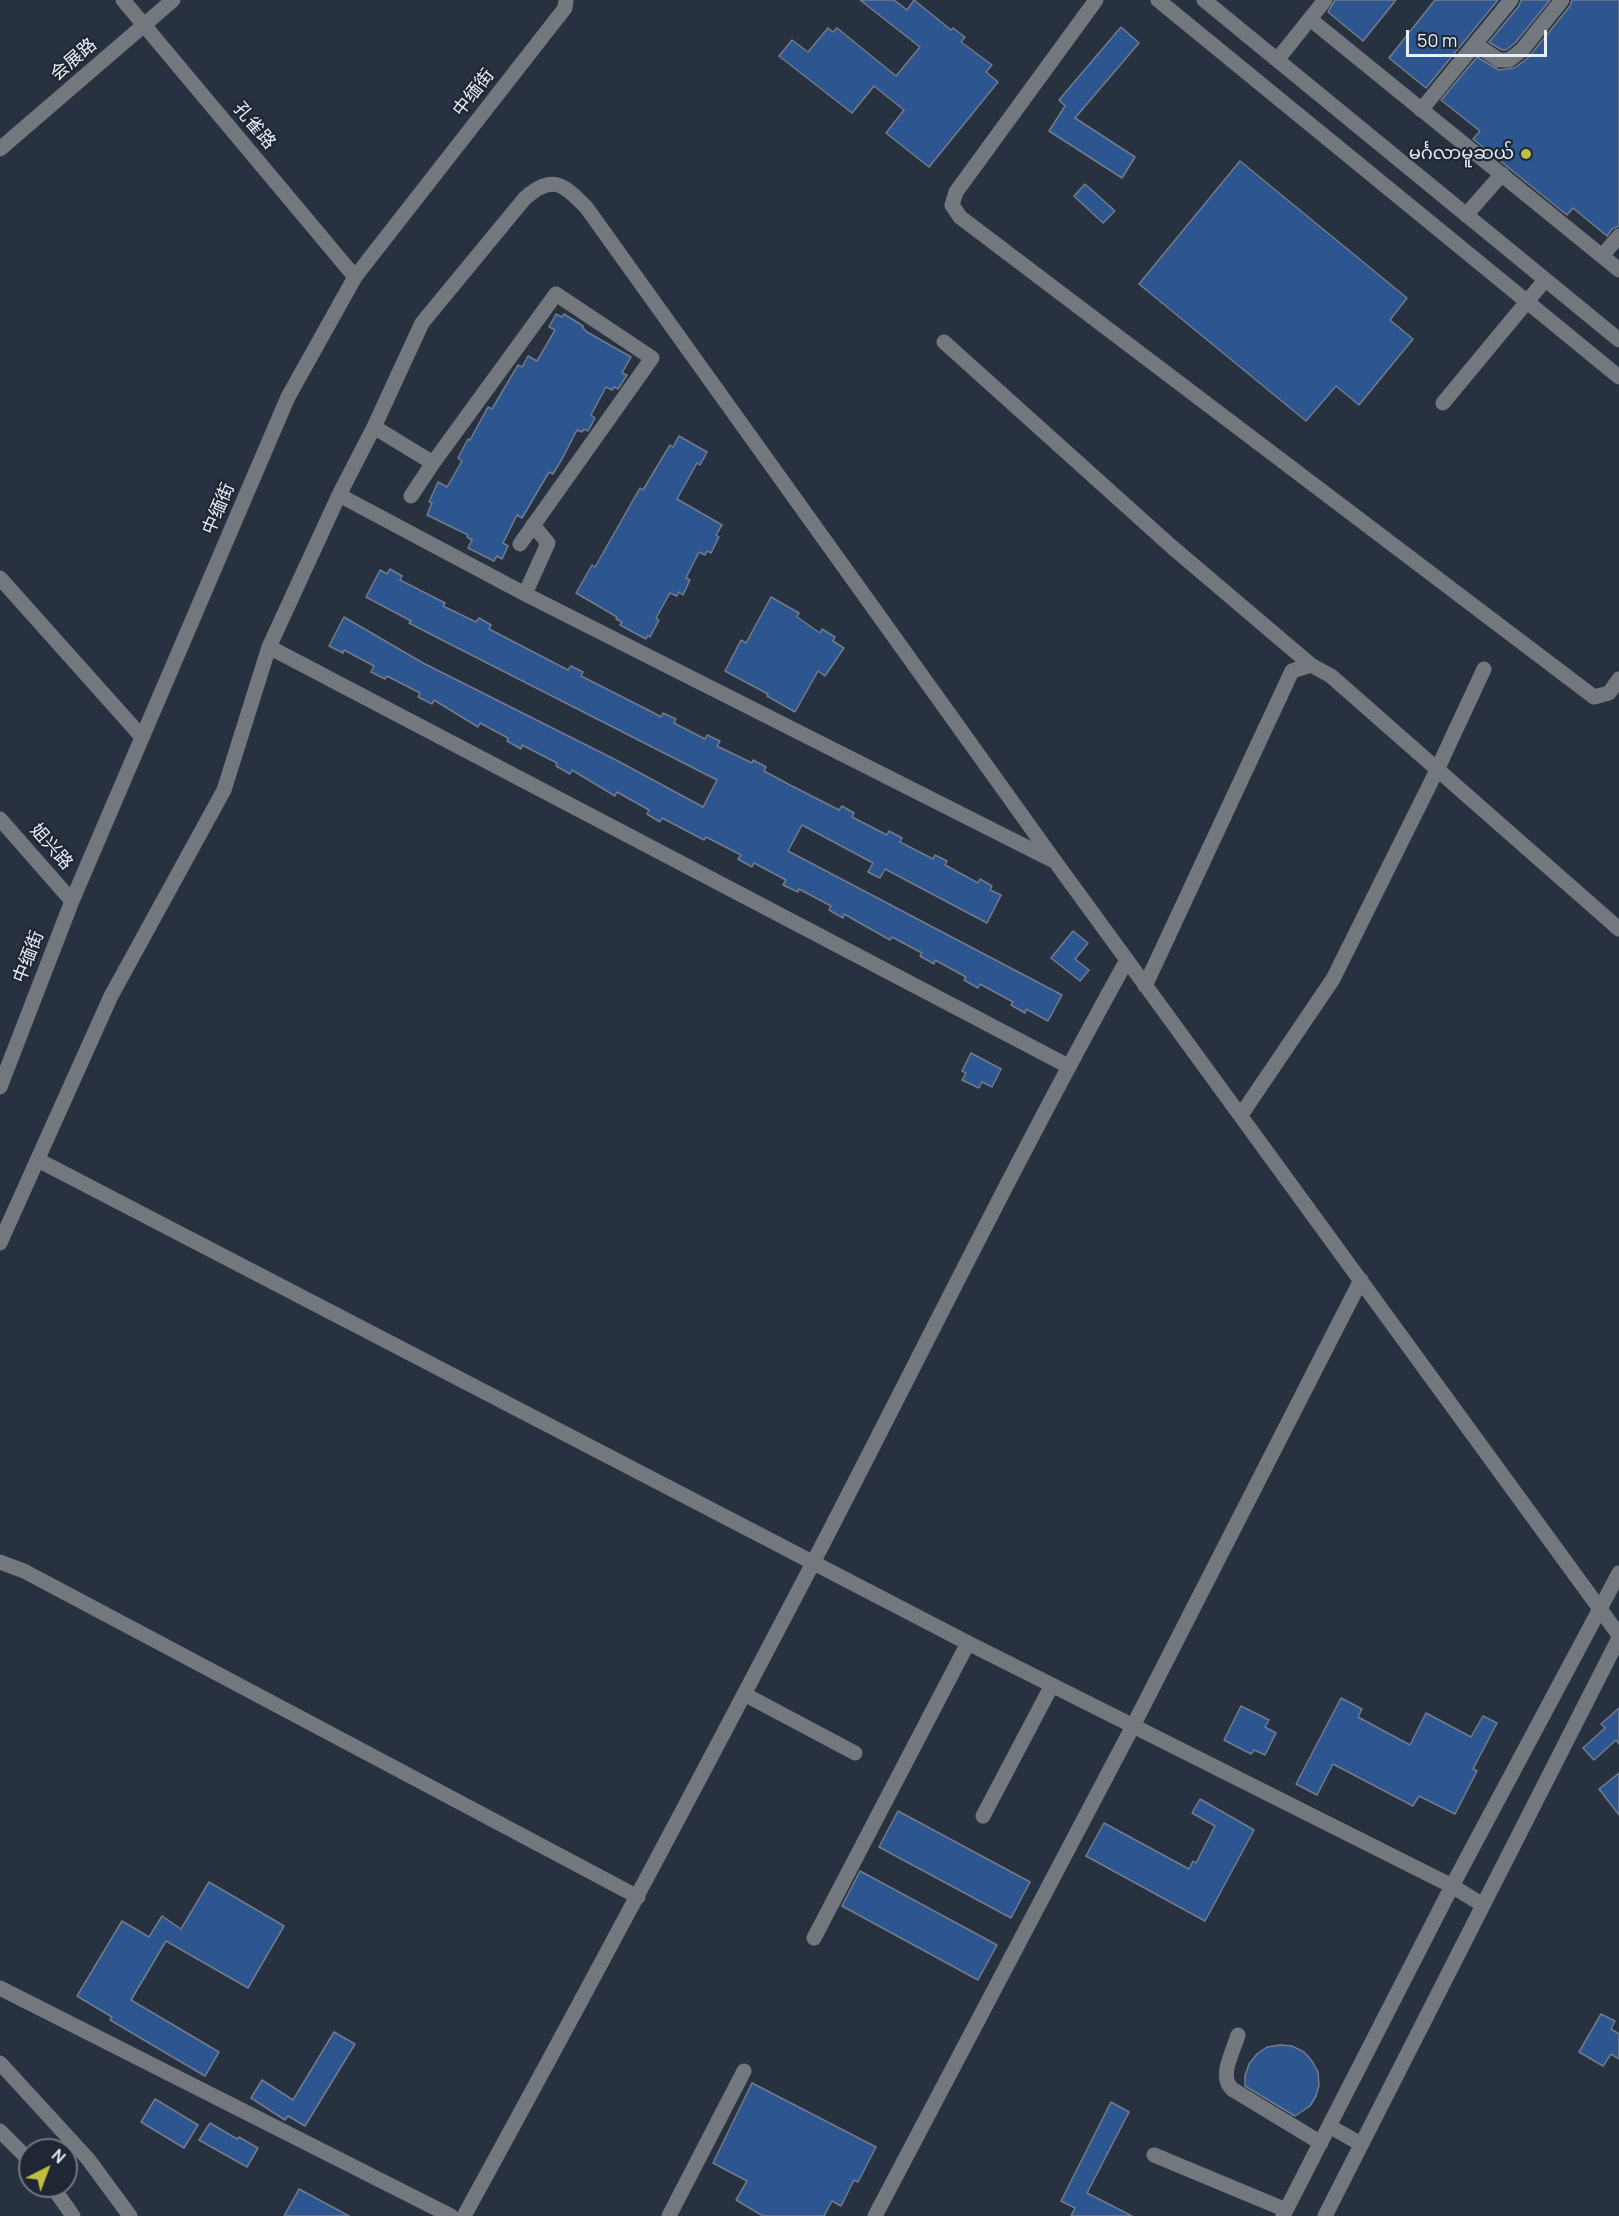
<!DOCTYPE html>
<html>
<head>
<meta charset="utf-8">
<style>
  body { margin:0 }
  #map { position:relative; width:1619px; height:2216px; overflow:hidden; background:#28313f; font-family:Manrope,sans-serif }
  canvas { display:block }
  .north { position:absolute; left:18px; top:2138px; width:60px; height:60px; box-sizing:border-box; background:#1f2734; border:2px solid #707782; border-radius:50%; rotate:42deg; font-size:16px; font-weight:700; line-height:24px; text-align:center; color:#e9eff8 }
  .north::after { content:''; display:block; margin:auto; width:21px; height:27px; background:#c0be41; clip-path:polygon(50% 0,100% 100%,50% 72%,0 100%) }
  .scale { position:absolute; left:1406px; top:30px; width:141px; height:27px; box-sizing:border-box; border:3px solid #e9eff8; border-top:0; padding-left:8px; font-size:18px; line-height:21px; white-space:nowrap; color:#e9eff8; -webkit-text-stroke:4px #1f2734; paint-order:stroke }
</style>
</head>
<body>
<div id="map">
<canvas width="1619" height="2216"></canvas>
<div class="north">N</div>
<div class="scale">50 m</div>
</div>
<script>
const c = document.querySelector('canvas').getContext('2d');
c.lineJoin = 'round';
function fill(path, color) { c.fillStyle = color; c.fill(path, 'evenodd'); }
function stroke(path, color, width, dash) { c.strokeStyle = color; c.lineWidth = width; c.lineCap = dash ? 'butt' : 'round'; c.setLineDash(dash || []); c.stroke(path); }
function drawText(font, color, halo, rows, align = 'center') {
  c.font = font + ' Manrope,"Noto Sans SC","Noto Sans Myanmar",sans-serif'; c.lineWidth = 4.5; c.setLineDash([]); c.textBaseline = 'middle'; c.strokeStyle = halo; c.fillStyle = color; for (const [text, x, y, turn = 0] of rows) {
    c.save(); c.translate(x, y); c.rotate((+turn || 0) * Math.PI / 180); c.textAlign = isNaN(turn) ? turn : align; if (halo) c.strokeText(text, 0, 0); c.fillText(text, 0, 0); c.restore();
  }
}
const building = new Path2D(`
  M860 0H894L907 10 914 0 951 30 953 28 965 37 961 42 992 65 986 72 998 82 929 167 886 133 904 110 874 86 852 113 779 56 792 40 808 52 828 28 833 32 837 28 896 76 920 47Z
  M1335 0H1396L1363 41 1328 12Z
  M1435 0H1498L1426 88 1389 58Z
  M1521 0H1550L1515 43 1506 50H1502L1489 42 1519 6Z
  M1572 0H1619V226L1612 229 1607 236 1573 208 1567 215 1473 139 1480 131 1441 100 1477 57 1499 70 1514 68 1528 58 1570 6Z
  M1121 27 1139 43 1075 118 1135 157 1122 178 1049 131 1065 106 1059 100Z
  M1240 161 1407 298 1390 320 1413 339 1359 405 1336 386 1306 421 1139 284Z
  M1085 184 1115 211 1103 223 1074 196Z
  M556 314 562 317 564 314 583 326V328L587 332 631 357 622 373 627 375 618 389 614 387 612 390 606 387 591 415 595 418 588 431 584 429 582 432 577 430 562 459 553 474 549 472 522 518 517 515 503 543 508 546 502 559 497 556 494 561 468 548 472 540 467 537 468 535 427 515 432 503 429 502 438 482 447 487 462 461 458 458 468 439 470 440 488 407 492 409 518 365 522 367 528 356 537 361 555 330 549 327Z
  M679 436 707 452 700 465 697 463 677 499 722 525 716 535 719 537 711 553 707 551 705 555 699 552 686 578 690 580 683 595 679 592 677 596 670 593 656 618 659 620 650 637 648 635 646 639 620 625 622 622 616 619 617 617 576 593 592 565 595 567 640 488 643 490 670 445 673 447Z
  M390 569 402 576 400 580 445 603 443 606 476 622 479 618 491 625 489 629 568 670 571 666 583 672 581 676 654 713 661 717 663 713 676 719 674 723 705 739 707 735 720 741 717 746 752 763 753 760 766 767 764 771 790 785 839 810 842 806 854 813 852 817 887 835 889 831 902 838 900 842 933 859 935 855 947 861 945 865 978 883 980 879 992 886 990 890 1001 895 987 923 885 869 880 878 868 872 873 863 802 825 788 851 1062 995 1048 1021 1026 1009 1025 1013 1011 1005 1013 1002 980 984 978 988 964 980 966 977 935 960 934 964 920 956 922 953 892 937 890 940 844 914 843 918 829 910 831 906 799 889 798 892 783 885 786 880 754 863 752 867 738 859 741 855 706 837 704 840 662 818 660 822 647 814 649 810 617 792 615 796 572 770 570 774 556 766 557 763 522 745 521 749 507 741 508 738 480 723 478 727 434 700 432 704 418 697 420 693 387 676 385 679 371 672 374 666 344 650 343 653 329 646 344 617 423 663 616 760 703 807 717 780 440 639 409 623 411 621 366 597 380 570 387 574Z
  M771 597 799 613 797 617 820 633 822 629 835 637 833 641 844 648 825 676 818 671 795 712 767 696 768 694 725 671 741 640 746 643Z
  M1073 931 1088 943 1075 959 1089 970 1080 981 1051 958Z
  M971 1053 1001 1069 992 1087 982 1082 979 1088 962 1080 966 1073 962 1071Z
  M1341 1698 1362 1709 1358 1717 1410 1745 1426 1713 1471 1737 1483 1716 1497 1723 1473 1769 1477 1771 1455 1814 1419 1796 1413 1806 1333 1764 1317 1795 1296 1784Z
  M1241 1706 1269 1720 1265 1727 1276 1733 1265 1755 1254 1750 1251 1754 1224 1740Z
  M1619 1708V1744L1616 1740 1594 1760 1583 1748 1605 1728 1601 1724Z
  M1619 1773V1815L1599 1789Z
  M1200 1799 1254 1830 1205 1921 1086 1856 1104 1823 1189 1869 1193 1861 1196 1863 1215 1826 1192 1813Z
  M898 1811 1030 1882 1011 1918 879 1847Z
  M860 1871 997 1945 978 1980 842 1906Z
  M209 1882 284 1926 248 1988 166 1941 131 2000 219 2052 205 2076 110 2020 112 2017 77 1996 122 1921 149 1937 162 1916 181 1929Z
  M1601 2014 1615 2021 1611 2029 1619 2034V2059L1611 2054 1603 2066 1579 2052Z
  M334 2032 355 2044 305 2126 288 2116 285 2120 251 2098 262 2080 293 2100Z
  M1280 2045 1292 2046 1304 2052 1312 2061 1318 2072 1319 2085 1316 2096 1310 2106 1295 2116 1245 2086V2076L1249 2064 1257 2054 1267 2047Z
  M752 2083 876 2147 858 2182 854 2180 841 2206 832 2201 824 2216H763L736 2200 747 2181 713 2163Z
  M155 2099 198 2125 184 2148 141 2122Z
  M1111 2102 1129 2112 1087 2193 1132 2216H1071L1075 2208 1061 2201Z
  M210 2123 237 2139 239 2137 258 2148 247 2167 199 2140Z
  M299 2189 349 2216H284Z`);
const minor = new Path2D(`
  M123 0 355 277
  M1096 0 956 192 952 205 960 217 1594 697 1609 693 1619 679
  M1158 0 1619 377
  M1204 0 1619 340
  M1310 19 1619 270
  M1475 44 1499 60H1509L1522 50 1562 0
  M1277 60 1325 0
  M1421 110 1511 0
  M0 149 173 0
  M1466 215 1502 174
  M1602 256 1619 236
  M944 342 1172 547 1311 665
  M1443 403 1545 280
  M374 427 433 463
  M339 495 525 594 1052 860
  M411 496 433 463 556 294 652 358 520 544
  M0 578 142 737
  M525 594 548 543 533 525
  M269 647 1068 1066
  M0 819 72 901
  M1145 986 1292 671 1311 665 1331 676 1619 929
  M0 1087 72 901 288 397 355 277 565 8 566 0
  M1241 1115 1333 979 1437 770 1484 669
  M38 1160 968 1643 1452 1886 1483 1905
  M0 1243 111 996 224 790 269 647 339 495 374 427 422 323 525 198C553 174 563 184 586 207L1054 860 1619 1635
  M0 1562 24 1571 638 1897
  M744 1694 855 1753
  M983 1816 1052 1685
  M814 1938 968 1643
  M0 1988 451 2216
  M1238 2035C1234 2050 1218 2076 1232 2089L1321 2143
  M0 2063 88 2159 130 2216
  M1329 2126 1361 2144
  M0 2131 30 2161
  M1154 2155 1286 2210
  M52 2186 73 2216
  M464 2216C583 1999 699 1781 814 1561 918 1361 1017 1158 1127 960
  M669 2216 744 2071
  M875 2216 1133 1726 1361 1280
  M1283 2216 1452 1886 1619 1573
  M1325 2216 1619 1638`);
const markers = [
  [1526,154,6,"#c0be41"]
];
const streetNames = [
  ["会展路",74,60,-41],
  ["中缅街",474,93,-52],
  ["孔雀路",254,126,50],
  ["中缅街",219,509,-67],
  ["姐兴路",51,847,49],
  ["中缅街",29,957,-69]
];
const poiNames = [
  ["မင်္ဂလာမူဆယ်",1514,154]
];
fill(building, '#2d5590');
stroke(building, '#717c8c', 1.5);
stroke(minor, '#73787f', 15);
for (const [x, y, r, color] of markers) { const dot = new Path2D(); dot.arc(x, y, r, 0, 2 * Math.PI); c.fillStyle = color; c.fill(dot); stroke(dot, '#1f2734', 2); }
drawText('18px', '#e9eff8', '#1f2734', streetNames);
drawText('18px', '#e9eff8', '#1f2734', poiNames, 'right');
</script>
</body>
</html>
